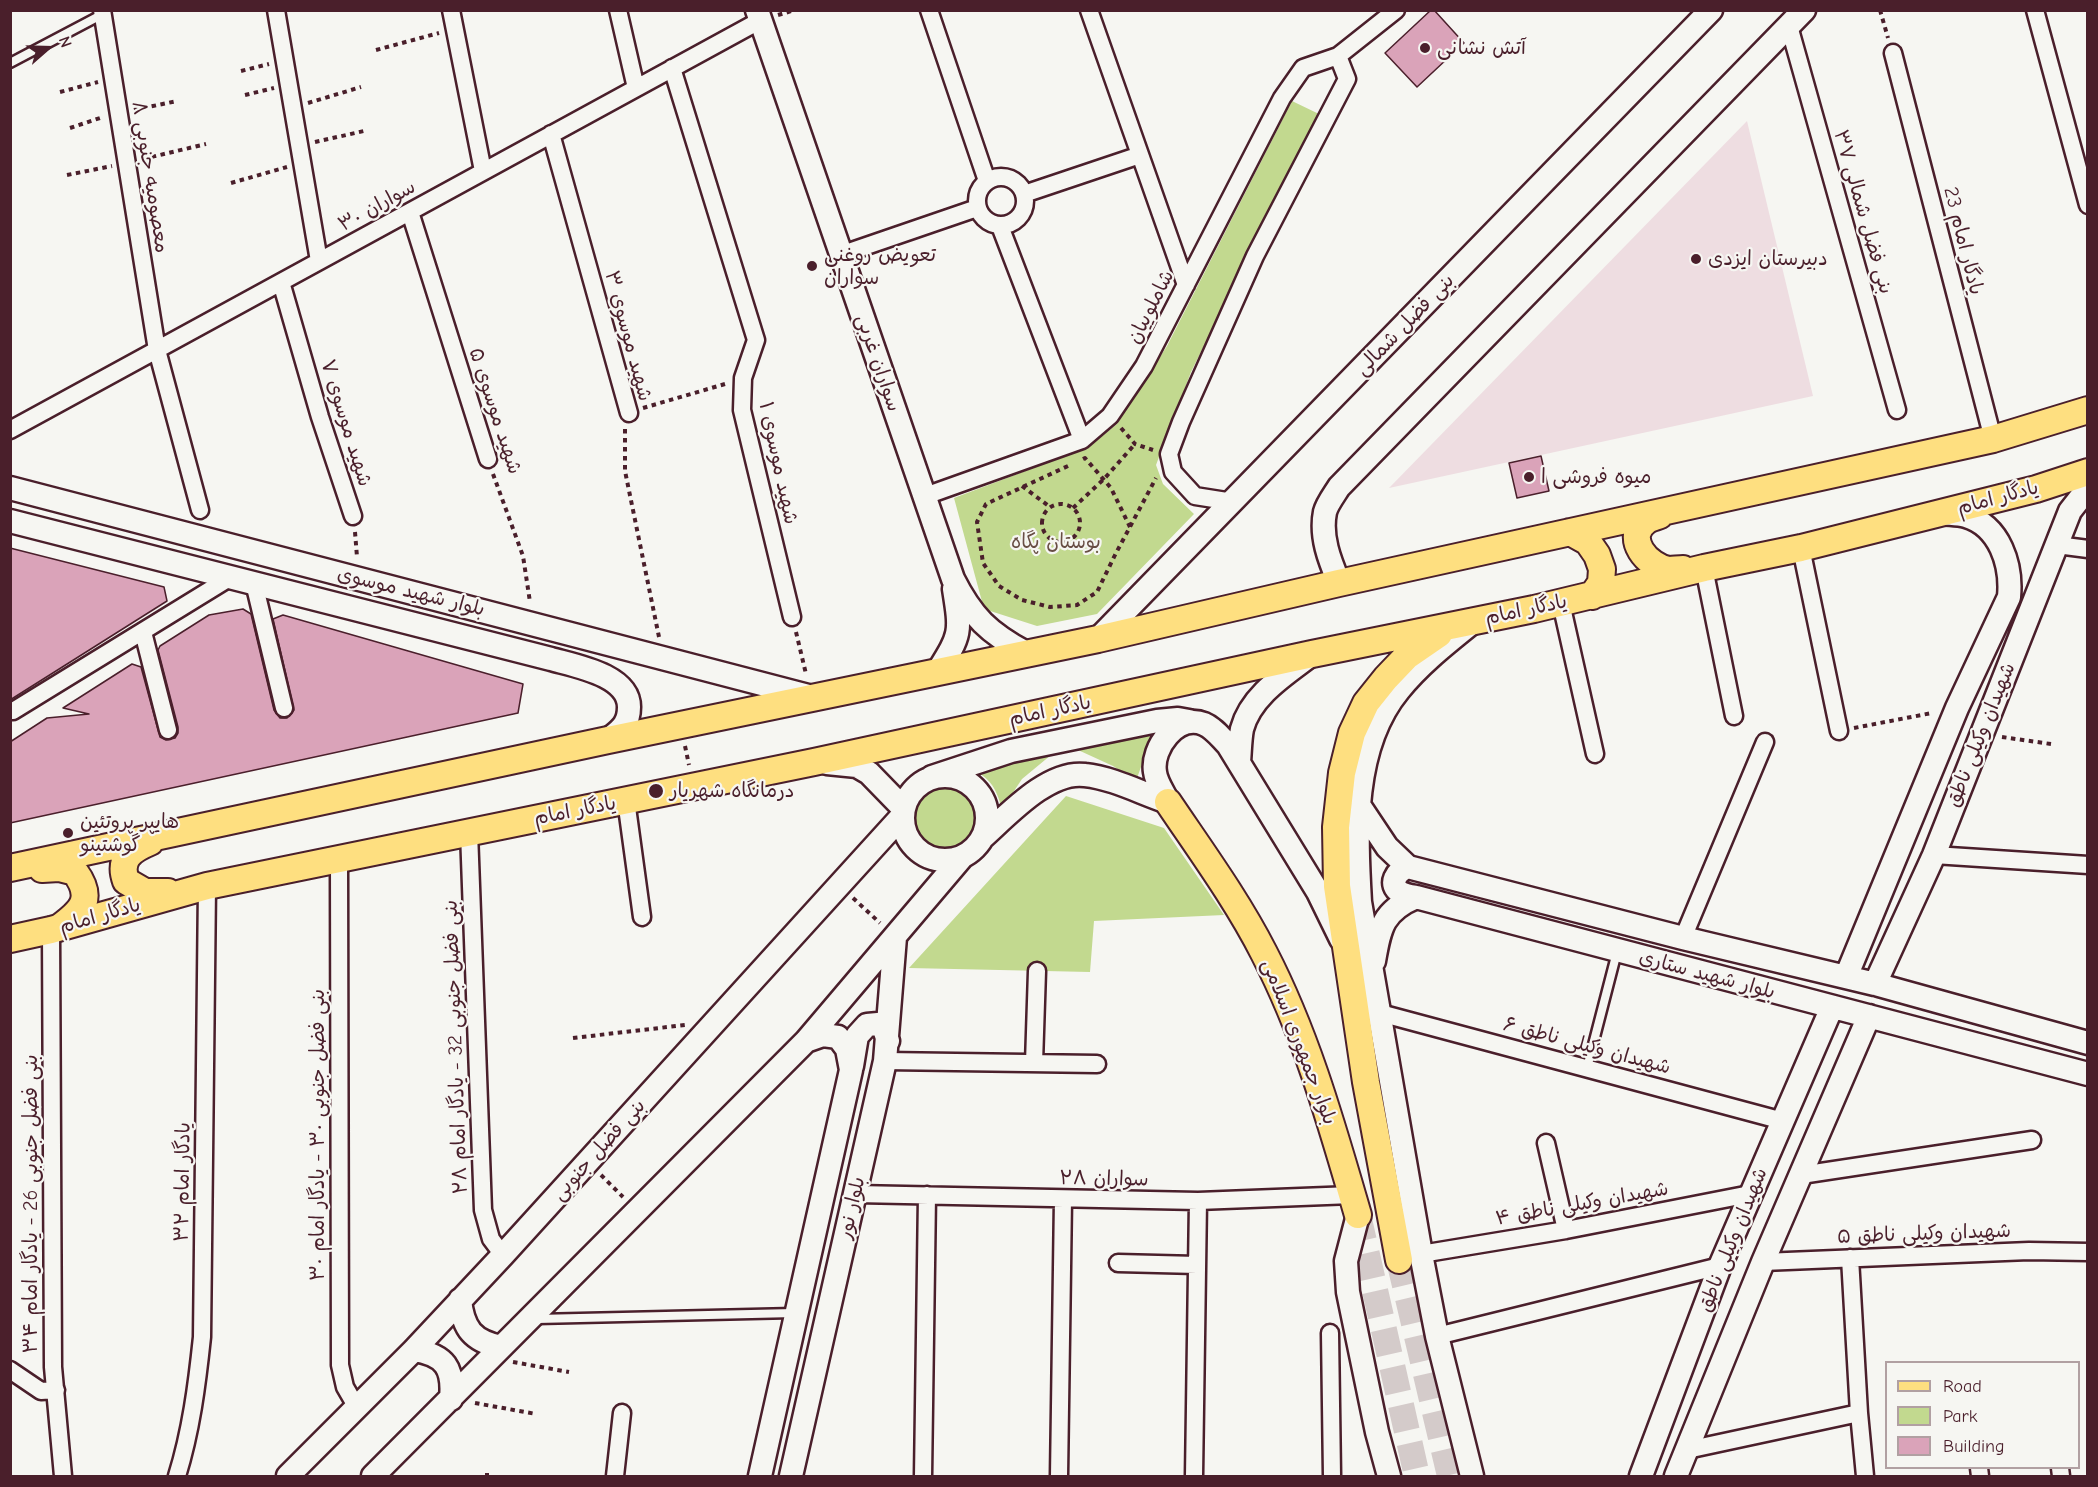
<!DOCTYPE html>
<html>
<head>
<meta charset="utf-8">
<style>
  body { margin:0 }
  #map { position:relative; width:2098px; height:1487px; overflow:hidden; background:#f6f6f2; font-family:"Comic Neue",sans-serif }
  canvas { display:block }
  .frame { position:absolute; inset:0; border:12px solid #4a1f2b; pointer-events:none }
  .legend { position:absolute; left:1885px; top:1361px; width:195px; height:108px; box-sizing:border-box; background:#f6f6f2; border:2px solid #b1a0a2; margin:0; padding:8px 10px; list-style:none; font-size:18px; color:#4a1f2b }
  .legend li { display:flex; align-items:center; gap:12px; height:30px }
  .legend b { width:30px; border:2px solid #b1a0a2 }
  .north { position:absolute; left:18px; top:18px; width:60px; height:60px; -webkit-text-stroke:4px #f6f6f2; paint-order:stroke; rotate:70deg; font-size:16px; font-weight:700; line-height:24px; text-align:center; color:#4a1f2b }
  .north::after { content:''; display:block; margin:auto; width:21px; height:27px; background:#4a1f2b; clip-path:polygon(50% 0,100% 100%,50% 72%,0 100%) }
</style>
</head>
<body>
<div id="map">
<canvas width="2098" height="1487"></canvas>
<div class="frame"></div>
<ul class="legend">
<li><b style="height:8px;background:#fedf80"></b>Road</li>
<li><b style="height:16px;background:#c2d98f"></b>Park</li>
<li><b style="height:16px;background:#daa3b9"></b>Building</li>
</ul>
<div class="north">N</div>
</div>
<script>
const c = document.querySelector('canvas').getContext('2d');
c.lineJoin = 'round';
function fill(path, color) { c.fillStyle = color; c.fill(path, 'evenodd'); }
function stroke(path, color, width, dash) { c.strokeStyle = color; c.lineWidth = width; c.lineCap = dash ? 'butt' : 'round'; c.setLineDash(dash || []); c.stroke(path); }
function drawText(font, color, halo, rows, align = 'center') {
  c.font = font + ' "Comic Neue","Playpen Sans Arabic",sans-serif'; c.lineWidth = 4.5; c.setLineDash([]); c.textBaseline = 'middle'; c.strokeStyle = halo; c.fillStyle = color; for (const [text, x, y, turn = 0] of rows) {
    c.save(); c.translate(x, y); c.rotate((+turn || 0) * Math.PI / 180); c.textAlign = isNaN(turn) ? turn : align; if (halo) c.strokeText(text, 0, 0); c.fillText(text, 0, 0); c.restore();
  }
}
const built = new Path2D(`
  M1747 121 1813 396 1389 488Z`);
const green = new Path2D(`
  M1292 101 1319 114 1191 372 1156 465 1163 484 1194 514 1097 614 1037 626 984 609 954 498 1089 447 1117 424 1167 346Z
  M1153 733 1136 781 1113 766 1078 750Z
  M1051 755 1022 779 1002 809C997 792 993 781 977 772Z
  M910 818a35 35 0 1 1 70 0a35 35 0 1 1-70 0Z
  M1066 796 1164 828 1224 915 1094 921 1090 972 909 968Z`);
const building = new Path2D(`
  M1431 10H1434L1464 43 1417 87 1385 53Z
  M1541 456 1549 491 1517 498 1509 463Z
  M10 548 164 587 167 601 10 700Z
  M243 609 251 614 274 710 280 718H287L294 710 273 619 283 615 523 684 518 713 10 823V742L47 718 89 714 63 708 132 664 141 667 160 737 166 740 175 738 178 733V727L158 650 160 646 209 615Z`);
const primaryTunnel = new Path2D(`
  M1358 1215 1417 1476
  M1399 1260 1450 1476`);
const path = new Path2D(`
  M1880 10 1888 38
  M778 15 795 10
  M376 50 439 33
  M241 71 269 64
  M60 92 98 82
  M245 95 274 88
  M308 103 361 87
  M134 110 177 101
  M70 128 103 117
  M315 142 364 131
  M143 159 206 144
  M67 175 112 166
  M231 183 287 167
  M643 408 725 384
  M1121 428 1135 444 1153 450
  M625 429V471L659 637
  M1083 459 1085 458 1111 488 1130 527
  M1068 466 986 504 977 522 983 563 999 586 1022 600 1050 607 1077 605 1097 592 1115 555 1156 478
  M493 474 523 556 530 602
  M1022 486 1050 507
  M1042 523a19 19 0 1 1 38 0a19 19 0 1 1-38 0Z
  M1073 508 1104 479 1135 444
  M355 532 357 557
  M796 632 806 674
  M1854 728 1932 713
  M2002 737 2051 744
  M685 746 689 765
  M853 898 880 923
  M573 1038 685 1025
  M601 1175 623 1197
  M513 1362 569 1372
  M475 1403 536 1414
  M487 1476V1473`);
const lane = new Path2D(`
  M10 63 103 14
  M1587 1068 1617 952
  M537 1319 794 1313`);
const street = new Path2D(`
  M102 10 157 350 200 510
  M276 10 319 261
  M451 10 483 171
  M618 10 636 88
  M929 10 987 181
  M1089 10 1186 285
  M2035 10 2088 205
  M1789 26 1897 410
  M1893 53 1993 439
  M672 68 756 340 743 378 742 410 792 617
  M551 134 629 413
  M977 201a24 24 0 1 1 48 0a24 24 0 1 1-48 0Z
  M1024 194 1140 155
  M410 212 488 459
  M1000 226 1082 440
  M840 255 977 208
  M281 282 320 417 353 516
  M10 430 761 20
  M925 496 1082 440 1110 416 1144 366 1282 98 1303 68 1338 56 1396 10
  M1233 502 1195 496 1173 472 1169 454 1181 422 1255 256 1347 79 1338 56
  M2057 545 2088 549
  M1801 548 1839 731
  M1704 568 1734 716
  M254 583 284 708
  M1561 603 1595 754
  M143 632 168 730
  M13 711 231 577
  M626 800 642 917
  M469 832 483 1210 491 1239 503 1255
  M1934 855 2088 865
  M339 859 340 1365 345 1387 356 1406
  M51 930 53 1367 63 1476
  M1683 938 1765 742
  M1380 1013 1783 1121
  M885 1061 1097 1064
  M1034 1063 1037 971
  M1546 1143 1566 1230
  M1801 1175 2032 1140
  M856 1194 1198 1201 1352 1195
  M1421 1254 1566 1230 1750 1194
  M1850 1258 1859 1413 1865 1476
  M1763 1262 2029 1251 2088 1252
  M1118 1263 1197 1265
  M1330 1333 1332 1476
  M1437 1336 1720 1266
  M10 1370 41 1391 56 1390
  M1687 1450 1859 1413
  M1979 1468 1980 1476
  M2060 1468 2061 1476
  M177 1476C191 1431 197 1385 202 1337L207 886
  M615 1476 622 1413
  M923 1476 927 1195
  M1059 1476 1063 1199
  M1194 1476 1198 1201`);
const secondary = new Path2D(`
  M757 10 953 579C972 617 989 633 1026 653
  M10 488 812 697
  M10 521 551 659C576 666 629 675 629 707 629 725 620 730 608 740
  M1339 583C1330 561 1320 537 1325 512 1327 504 1334 495 1339 487L1804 10
  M1098 639 1711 10
  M938 671C961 634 961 633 954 589
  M1239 762C1240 751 1240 739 1242 729 1251 695 1286 674 1312 654
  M827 763 857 766 869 773 904 809
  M903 818a42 42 0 1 1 84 0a42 42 0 1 1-84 0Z
  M932 777 1011 751 1157 721 1178 719 1189 721
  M1168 802C1164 793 1156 782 1155 772 1151 748 1177 713 1204 724 1214 728 1221 738 1228 745L1318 892 1341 939
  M1359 805 1387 847 1408 867 1683 938 1875 984 2088 1043
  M982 838C1007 816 1048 770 1085 775 1113 778 1141 793 1168 802
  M1408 867C1397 871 1387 884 1401 893 1405 895 1411 896 1416 897
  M1374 961C1380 927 1383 911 1416 897L2088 1074
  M1846 977 1957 708 2009 597C2012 565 2000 526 1966 516 1959 514 1950 514 1942 513
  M1875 984 1934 855 2070 511 2088 488
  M852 1066 857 1036 867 1025 878 1024 884 1029 888 1041
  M1358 1215 1346 1261 1348 1292 1377 1432 1389 1476
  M460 1300C463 1329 473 1341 501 1347
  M414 1350C445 1355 454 1368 451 1399
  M288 1476 414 1350 503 1255 903 815
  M373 1476 806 1041 963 856
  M760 1476 851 1070 847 1049 838 1037 823 1035 806 1041
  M791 1476 885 1061 895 937
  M1472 1476 1437 1336 1421 1254 1360 902C1356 833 1352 747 1399 690 1420 664 1447 643 1473 622
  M1641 1476 1720 1266 1832 1007
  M1676 1476 1763 1262 1869 1016`);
const primary = new Path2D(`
  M1660 515C1656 517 1650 518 1646 521 1623 538 1648 567 1669 570 1673 570 1679 569 1683 569
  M1570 532 1588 542 1597 555 1602 569 1601 583 1592 596
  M1168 802C1201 851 1237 900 1264 953 1307 1036 1332 1126 1358 1215
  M150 842C131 850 118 859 126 881L145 892H168
  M10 868 608 740 1098 639 1339 583 1993 439 2088 410
  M42 869 59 868 75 872C94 898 83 910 60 927
  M10 939 51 930 207 886 814 762 1312 654 1534 609 1704 568 1801 548 2036 489 2088 472
  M1399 1260 1366 1082 1337 886 1336 827 1342 773 1352 733 1366 703 1386 678 1407 656 1439 634`);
const markers = [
  [1425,48,6,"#4a1f2b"],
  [1696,259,6,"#4a1f2b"],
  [812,266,6,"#4a1f2b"],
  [1529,477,6,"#4a1f2b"],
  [656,791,8,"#4a1f2b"],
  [68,833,6,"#4a1f2b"]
];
const poiNames = [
  ["آتش نشانی",1437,48],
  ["تعویض روغنی",824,255],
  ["سواران",824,278],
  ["دبیرستان ایزدی",1708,259],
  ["میوه فروشی ا",1541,477],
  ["درمانگاه شهریار",670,791],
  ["هایپر پروتئین",80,822],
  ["گوشتینو",80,845]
];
const streetNames = [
  ["معصومیه جنوبی ۸",150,177,81],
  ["سواران ۳۰",377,206,-29],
  ["بنی فضل شمالی ۳۷",1863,212,74],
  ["یادگار امام 23",1963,241,76],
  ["شاملوییان",1151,307,-63],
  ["بنی فضل شمالی",1405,325,-46],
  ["شهید موسوی ۳",628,336,75],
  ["سواران غربی",878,363,71],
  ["شهید موسوی ۵",495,411,72],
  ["شهید موسوی ۷",346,423,73],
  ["شهید موسوی ۱",778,463,78],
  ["یادگار امام",1998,498,-15],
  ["بلوار شهید موسوی",411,592,14],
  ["یادگار امام",1526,610,-12],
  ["یادگار امام",1050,711,-12],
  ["شهیدان وکیلی ناطق",1981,735,-68],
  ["یادگار امام",575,811,-11],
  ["یادگار امام",100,916,-16],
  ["بلوار شهید ستاری",1707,975,15],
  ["بلوار جمهوری اسلامی",1299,1042,69],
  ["شهیدان وکیلی ناطق ۶",1587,1046,15],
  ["بنی فضل جنوبی 32 - یادگار امام ۲۸",456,1047,-92],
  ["بنی فضل جنوبی ۳۰ - یادگار امام ۳۰",318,1135,-90],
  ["بنی فضل جنوبی",599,1150,-48],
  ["سواران ۲۸",1104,1179,1],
  ["یادگار امام ۳۲",183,1182,-89],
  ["بنی فضل جنوبی 26 - یادگار امام ۳۴",31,1204,-90],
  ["شهیدان وکیلی ناطق ۴",1582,1204,-10],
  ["بلوار نور",852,1208,-77],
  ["شهیدان وکیلی ناطق ۵",1924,1234,-2],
  ["شهیدان وکیلی ناطق",1733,1240,-68]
];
const parkNames = [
  ["بوستان پگاه",1056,542]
];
fill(built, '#eedde1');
fill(green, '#c2d98f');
fill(building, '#daa3b9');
stroke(building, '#4a1f2b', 1.5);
stroke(primaryTunnel, '#d4cbca', 26, [26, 13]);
stroke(lane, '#4a1f2b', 13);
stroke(street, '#4a1f2b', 21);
stroke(secondary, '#4a1f2b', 27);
stroke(primary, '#4a1f2b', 30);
stroke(path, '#4a1f2b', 4, [4.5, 4.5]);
stroke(lane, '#f6f6f2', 8);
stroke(street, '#f6f6f2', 16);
stroke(secondary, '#f6f6f2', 22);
stroke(primary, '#fedf80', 26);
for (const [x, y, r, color] of markers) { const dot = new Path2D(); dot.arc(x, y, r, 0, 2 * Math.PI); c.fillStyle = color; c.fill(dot); stroke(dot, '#f6f6f2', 2); }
drawText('20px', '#4a1f2b', '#f6f6f2', poiNames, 'left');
drawText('20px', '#4a1f2b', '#f6f6f2', streetNames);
drawText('20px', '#684e44', '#f6f6f2', parkNames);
</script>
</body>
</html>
